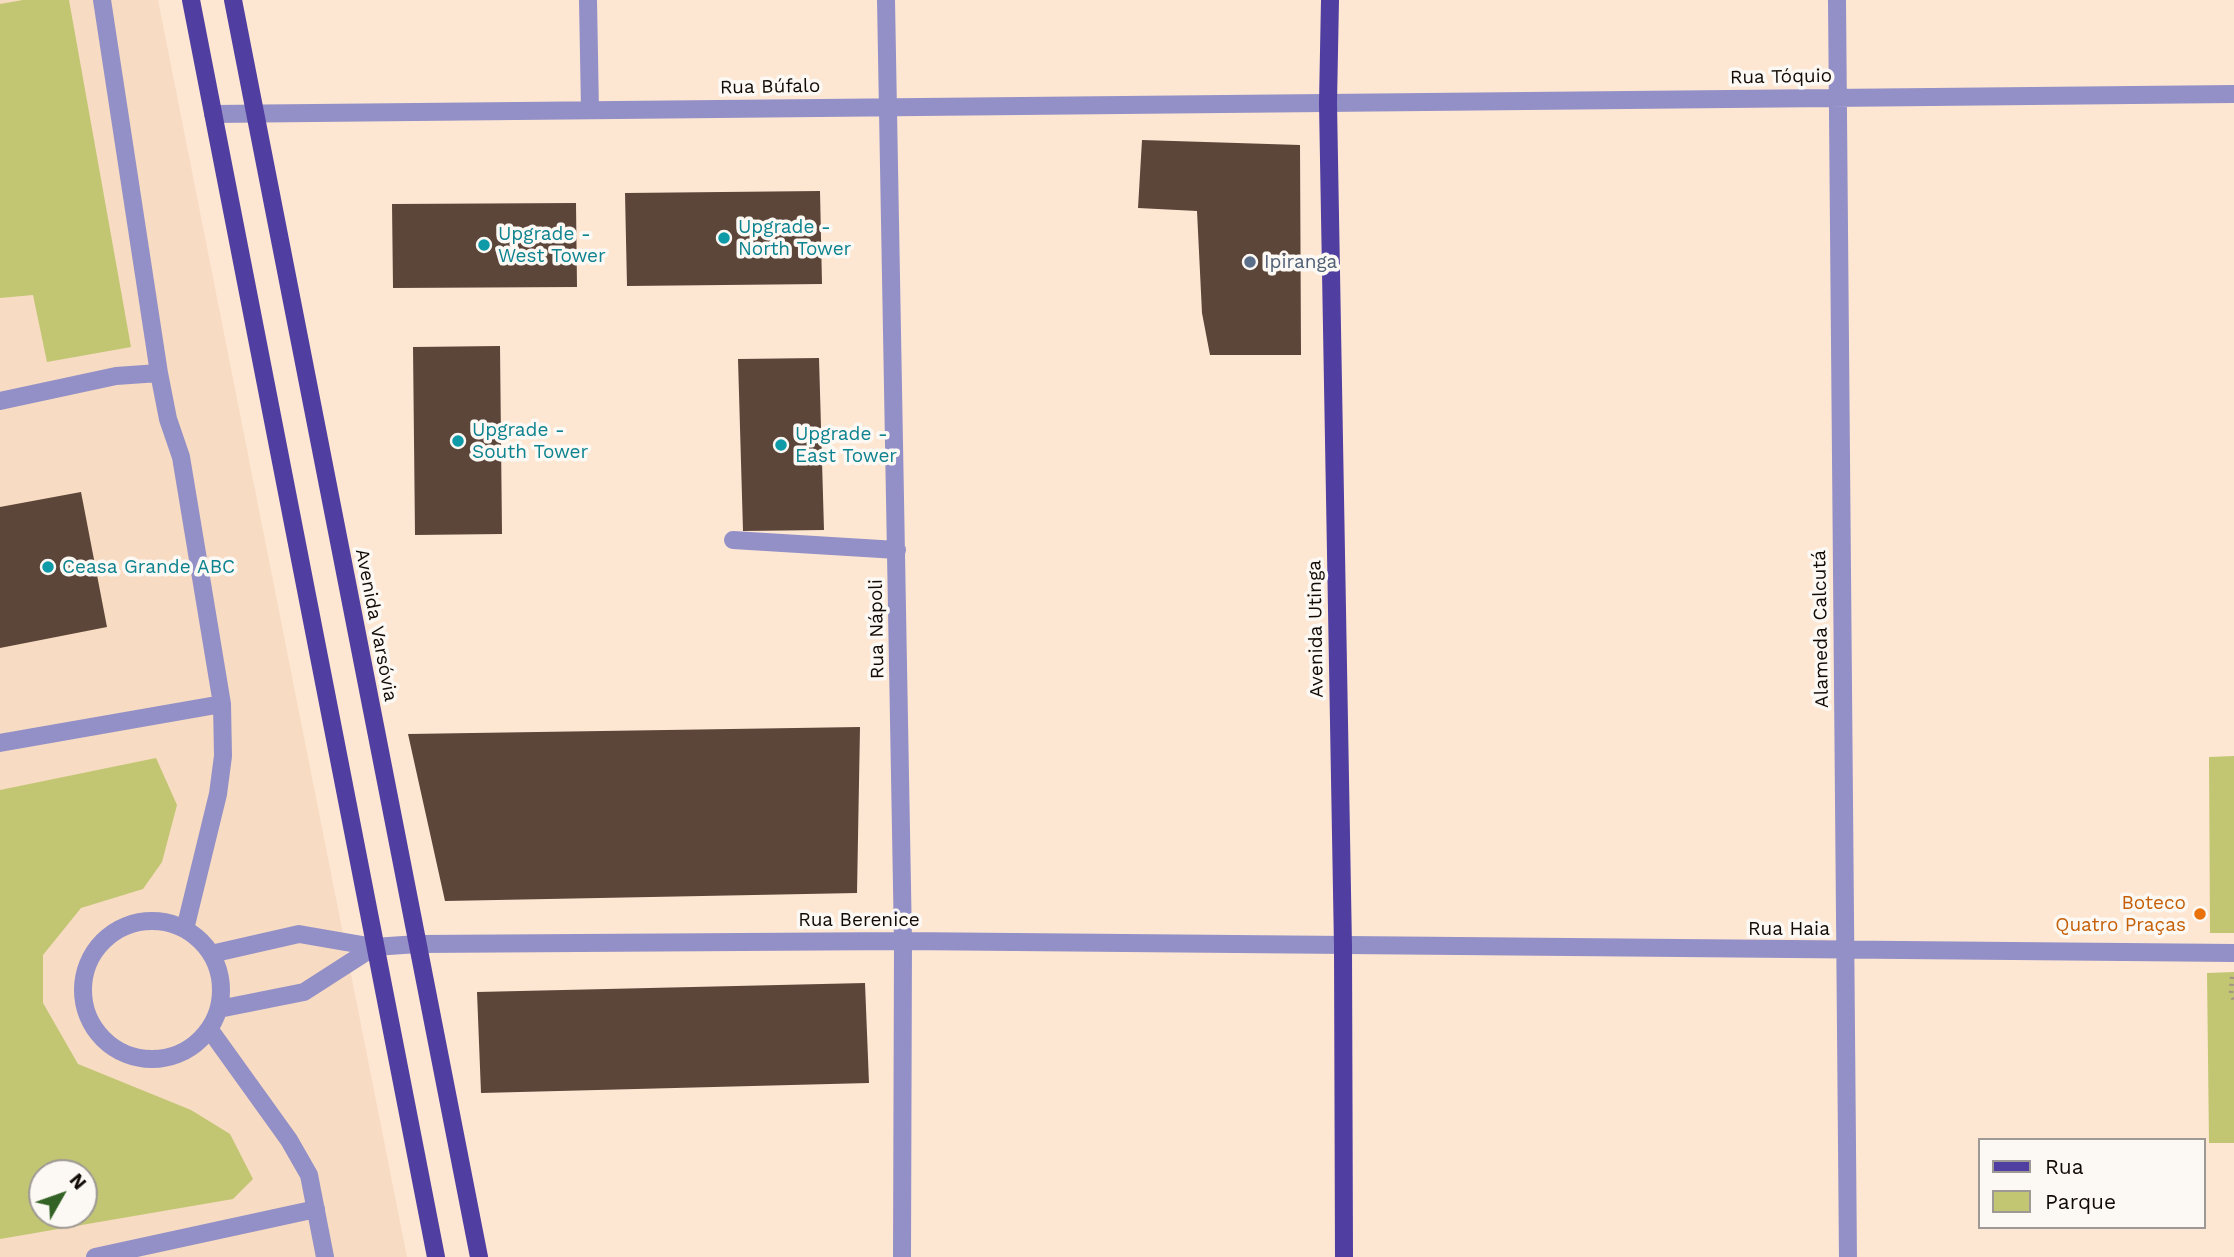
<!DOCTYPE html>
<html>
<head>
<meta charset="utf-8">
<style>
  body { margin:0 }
  #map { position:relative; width:2234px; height:1257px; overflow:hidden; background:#fde7d3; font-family:"Work Sans",sans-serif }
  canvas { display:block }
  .legend { position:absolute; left:1978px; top:1138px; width:228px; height:91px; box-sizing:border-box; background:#fcf8f4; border:2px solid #9e9994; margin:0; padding:9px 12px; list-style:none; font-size:21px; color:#120b05 }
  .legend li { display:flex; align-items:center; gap:14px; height:35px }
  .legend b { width:35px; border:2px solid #9e9994 }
  .north { position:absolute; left:28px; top:1159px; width:70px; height:70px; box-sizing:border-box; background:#fcf8f4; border:2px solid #9e9994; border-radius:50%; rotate:50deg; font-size:19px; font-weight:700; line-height:28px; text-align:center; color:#120b05 }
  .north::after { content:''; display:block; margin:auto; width:24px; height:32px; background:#336324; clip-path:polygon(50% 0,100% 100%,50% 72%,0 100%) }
</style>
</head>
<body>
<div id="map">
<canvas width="2234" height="1257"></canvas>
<ul class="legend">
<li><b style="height:9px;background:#503ea1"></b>Rua</li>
<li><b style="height:19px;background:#c2c673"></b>Parque</li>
</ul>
<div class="north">N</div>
</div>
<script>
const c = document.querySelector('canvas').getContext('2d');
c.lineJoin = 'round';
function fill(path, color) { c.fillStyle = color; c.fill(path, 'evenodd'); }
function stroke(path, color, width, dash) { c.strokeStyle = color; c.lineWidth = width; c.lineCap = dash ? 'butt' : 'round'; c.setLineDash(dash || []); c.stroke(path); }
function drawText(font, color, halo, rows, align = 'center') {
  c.font = font + ' "Work Sans",sans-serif'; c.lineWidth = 7; c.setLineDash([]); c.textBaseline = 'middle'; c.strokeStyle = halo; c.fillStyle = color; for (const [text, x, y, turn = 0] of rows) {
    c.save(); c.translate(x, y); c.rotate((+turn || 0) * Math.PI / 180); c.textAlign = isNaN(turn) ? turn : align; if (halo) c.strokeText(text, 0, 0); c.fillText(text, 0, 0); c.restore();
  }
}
const built = new Path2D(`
  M0 0H158L407 1257H0ZM42 1173H84V1215H42Z`);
const green = new Path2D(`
  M23 0H69L131 347 47 362 33 295 0 298V4Z
  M2234 756V933H2210L2209 757Z
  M156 758 177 805 162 862 143 889 81 908 43 955V1003L78 1064 191 1110 230 1134 253 1179 233 1199 0 1239V790ZM84 1173V1215H42V1173Z
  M2234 972V1143H2209L2207 973Z`);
const building = new Path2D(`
  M1142 140 1300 145 1301 355H1210L1202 313 1197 211 1138 208Z
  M820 191 822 284 627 286 625 193Z
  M576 203 577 287 393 288 392 204Z
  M500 346 502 534 415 535 413 347Z
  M819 358 824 530 743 531 738 359Z
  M81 492 107 627 0 648V507Z
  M860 727 857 893 445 901 408 734Z
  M865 983 869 1083 481 1093 477 992Z`);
const path = new Path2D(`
  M2232 977 2231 994 2234 1000`);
const minor = new Path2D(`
  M102 0 159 373
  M588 0 590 110
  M886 0 903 941 902 1257
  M1837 0 1848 1257
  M213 114 2234 94
  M0 401 116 376 159 373 168 419 181 457 222 704 223 756 218 794 185 929
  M733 540 897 550
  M0 743 222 704
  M83 990a69 69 0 1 1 138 0a69 69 0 1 1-138 0Z
  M211 954 299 934 374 947 418 944 903 941 2234 953
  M219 1009 304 992 374 947
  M210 1030 289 1140 309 1175 325 1257
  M95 1257 316 1209`);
const major = new Path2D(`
  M191 0 436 1257
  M233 0 479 1257
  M1330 0 1328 103 1343 947 1344 1257`);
const markers = [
  [724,238,7,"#0f9aa8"],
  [484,245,7,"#0f9aa8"],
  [1250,262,7,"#5c6f8a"],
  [458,441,7,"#0f9aa8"],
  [781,445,7,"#0f9aa8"],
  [48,567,7,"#0f9aa8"],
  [2200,914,7,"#e8710a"]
];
const streetNames = [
  ["Rua Tóquio",1781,77,-1],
  ["Rua Búfalo",770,87,-1],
  ["Avenida Varsóvia",376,625,79],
  ["Rua Nápoli",877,629,-91],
  ["Avenida Utinga",1316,629,-91],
  ["Alameda Calcutá",1821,629,-91],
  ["Rua Berenice",859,920],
  ["Rua Haia",1789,929]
];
const cultureNames = [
  ["Upgrade -",738,227],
  ["North Tower",738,249],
  ["Upgrade -",498,234],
  ["West Tower",498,256],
  ["Upgrade -",472,430],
  ["South Tower",472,452],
  ["Upgrade -",795,434],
  ["East Tower",795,456],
  ["Ceasa Grande ABC",62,567]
];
const serviceNames = [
  ["Ipiranga",1264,262]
];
const foodNames = [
  ["Boteco",2186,903],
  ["Quatro Praças",2186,925]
];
fill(built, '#f7dbc2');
fill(green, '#c2c673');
fill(building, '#5c463a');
stroke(path, '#a39384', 4.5, [2, 5]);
stroke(minor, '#9390c7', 18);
stroke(major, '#503ea1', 18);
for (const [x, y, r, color] of markers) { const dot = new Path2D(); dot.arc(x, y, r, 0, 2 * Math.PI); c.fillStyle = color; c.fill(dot); stroke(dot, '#fcf8f4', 2.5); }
drawText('19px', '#120b05', '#fcf8f4', streetNames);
drawText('19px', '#0d838f', '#fcf8f4', cultureNames, 'left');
drawText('19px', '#4e5e75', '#fcf8f4', serviceNames, 'left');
drawText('19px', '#c56008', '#fcf8f4', foodNames, 'right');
</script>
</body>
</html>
